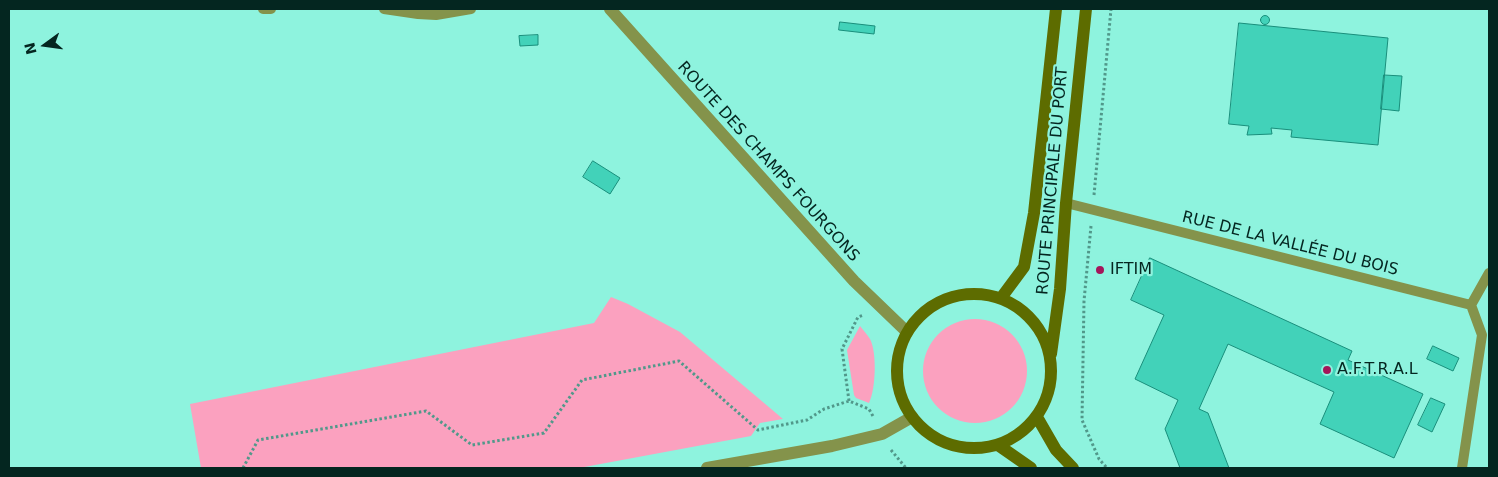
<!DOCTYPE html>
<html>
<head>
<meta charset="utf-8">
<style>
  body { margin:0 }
  #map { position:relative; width:1498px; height:477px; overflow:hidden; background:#8ef3de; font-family:"DejaVu Sans",sans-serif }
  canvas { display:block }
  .frame { position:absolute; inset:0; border:10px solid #042620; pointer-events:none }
  .north { position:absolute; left:20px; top:20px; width:50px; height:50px; -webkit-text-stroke:4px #8ef3de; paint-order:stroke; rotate:256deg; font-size:14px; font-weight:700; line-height:20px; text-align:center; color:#042620 }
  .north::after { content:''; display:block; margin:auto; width:18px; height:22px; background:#042620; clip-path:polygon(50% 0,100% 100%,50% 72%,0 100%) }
</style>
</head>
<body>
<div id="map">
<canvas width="1498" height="477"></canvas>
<div class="frame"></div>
<div class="north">N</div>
</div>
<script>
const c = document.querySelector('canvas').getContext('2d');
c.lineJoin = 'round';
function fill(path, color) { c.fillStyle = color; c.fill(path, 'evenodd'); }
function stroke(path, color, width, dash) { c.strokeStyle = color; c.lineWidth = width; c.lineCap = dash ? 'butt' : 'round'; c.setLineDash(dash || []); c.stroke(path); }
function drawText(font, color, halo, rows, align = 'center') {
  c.font = font + ' "DejaVu Sans",sans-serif'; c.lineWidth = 4.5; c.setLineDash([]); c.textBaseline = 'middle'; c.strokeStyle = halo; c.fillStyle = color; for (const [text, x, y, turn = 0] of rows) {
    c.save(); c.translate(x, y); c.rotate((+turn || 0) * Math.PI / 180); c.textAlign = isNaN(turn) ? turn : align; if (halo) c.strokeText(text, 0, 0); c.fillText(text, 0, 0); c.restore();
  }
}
const green = new Path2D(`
  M611 297 628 304 680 332 783 419 760 423 751 436 579 468H201L190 404 594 323Z
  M923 371a52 52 0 1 1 104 0a52 52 0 1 1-104 0Z
  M860 326C863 330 867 334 870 339 877 352 876 389 869 403L856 398 854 395 847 350Z`);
const building = new Path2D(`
  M1260.5 20a4.5 4.5 0 1 1 9 0a4.5 4.5 0 1 1-9 0Z
  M840 22 875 26 874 34 839 30Z
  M1239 23 1388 38 1378 145 1291 137 1292 130 1271 128 1272 134 1247 135 1249 126 1229 124Z
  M538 35V45L520 46 519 36Z
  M1384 75 1402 76 1399 111 1381 109Z
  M593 161 620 178 610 194 583 177Z
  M1150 258 1352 351 1348 360 1423 394 1394 458 1320 424 1334 392 1228 344 1199 409 1208 413 1229 468H1180L1165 429 1178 400 1135 379 1164 315 1131 300Z
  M1433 346 1459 358 1453 371 1427 359Z
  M1431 398 1445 404 1432 432 1418 425Z`);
const path = new Path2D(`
  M1094 195 1111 9
  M1091 226 1084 301 1082 420 1099 459 1107 468
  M849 401 842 349 858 317 864 315
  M891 450 906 468
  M243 468 258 440 426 411 472 445 544 433 582 380 679 361 758 430 807 420 824 409 849 401 869 409 874 418`);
const service = new Path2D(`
  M263 9H271
  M384 9 418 14 436 15 471 9
  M1066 203 1471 305
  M1471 305 1489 273
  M1462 468 1482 335 1471 305`);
const minor = new Path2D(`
  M610 9 854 281 907 332
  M707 468 832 446 882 434 912 417`);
const secondary = new Path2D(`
  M897 371a77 77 0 1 1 154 0a77 77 0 1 1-154 0Z
  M1001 298 1024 267 1034 213 1056 9
  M1051 354 1060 289 1066 203 1086 9
  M1037 417 1056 450 1073 468
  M998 445 1031 468`);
const markers = [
  [1100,270,5,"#a4165a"],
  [1327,370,5,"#a4165a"]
];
const streetNames = [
  ["ROUTE DES CHAMPS FOURGONS",768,162,48],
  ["ROUTE PRINCIPALE DU PORT",1053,181,-85],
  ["RUE DE LA VALLÉE DU BOIS",1290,244,14]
];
const poiNames = [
  ["IFTIM",1110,270],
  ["A.F.T.R.A.L",1337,370]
];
fill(green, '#fba1bf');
fill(building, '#42d2b9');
stroke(building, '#198e7b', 1);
stroke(path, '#51988a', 3, [2.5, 2.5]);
stroke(service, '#84934b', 10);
stroke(minor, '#84934b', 12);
stroke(secondary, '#5d6c00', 12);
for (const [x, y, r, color] of markers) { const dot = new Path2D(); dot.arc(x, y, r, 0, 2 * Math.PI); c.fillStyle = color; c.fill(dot); stroke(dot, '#8ef3de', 2); }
drawText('16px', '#042620', '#8ef3de', streetNames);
drawText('16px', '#042620', '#8ef3de', poiNames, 'left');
</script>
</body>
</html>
